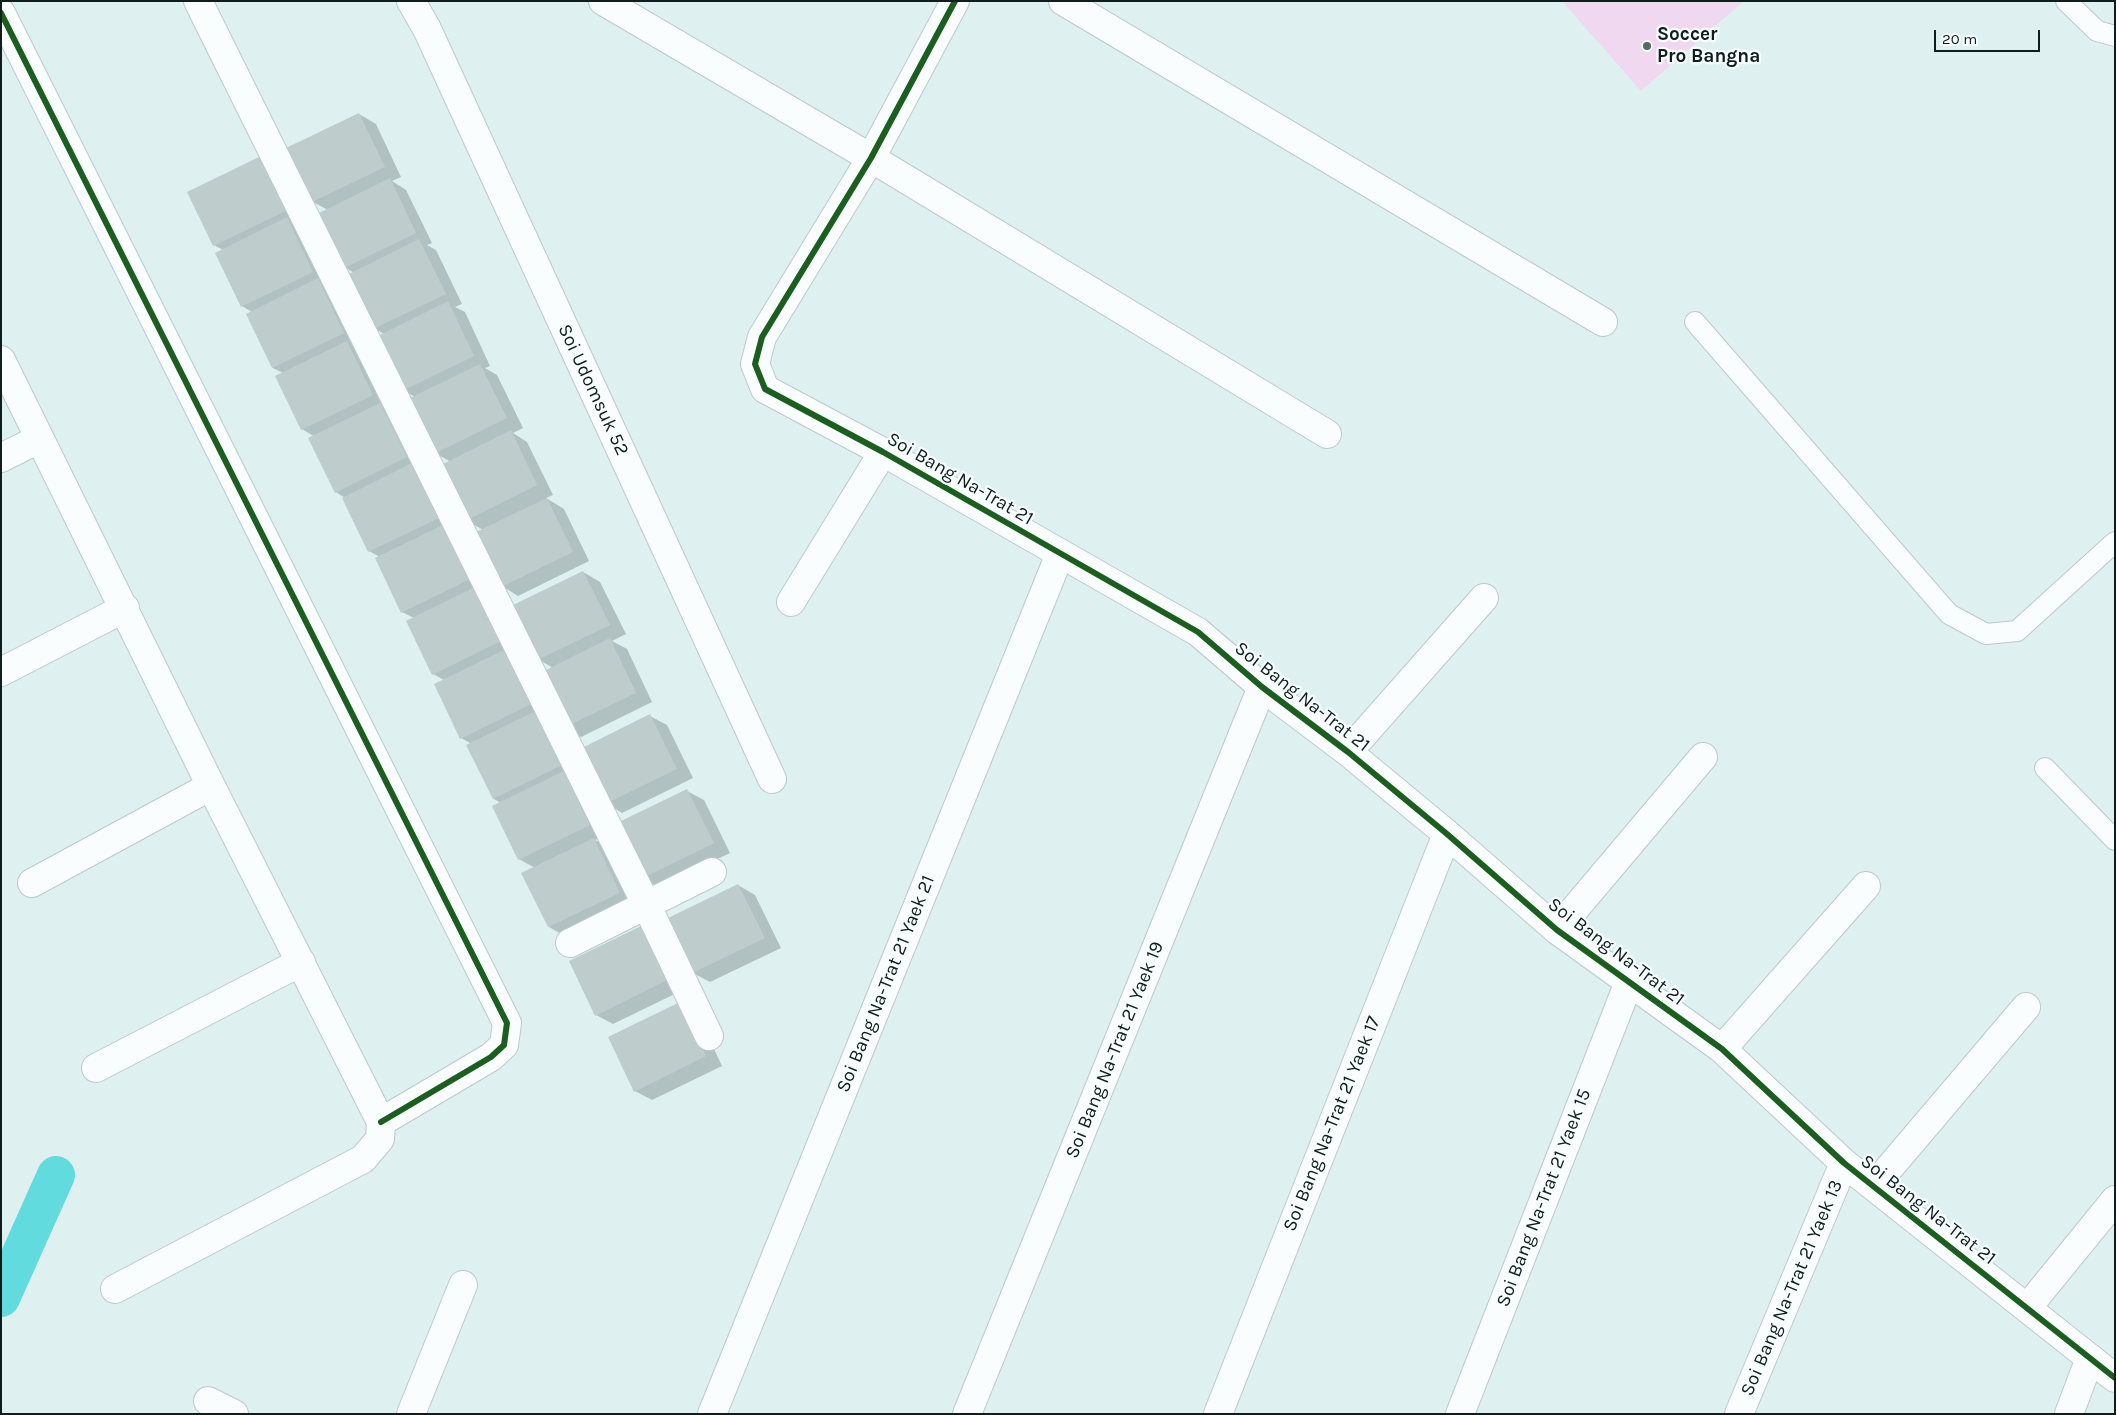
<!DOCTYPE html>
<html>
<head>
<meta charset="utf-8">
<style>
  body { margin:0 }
  #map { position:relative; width:2116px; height:1415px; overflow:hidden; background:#def0f0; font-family:Karla,sans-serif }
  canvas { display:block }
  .frame { position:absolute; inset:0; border:2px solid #101d1d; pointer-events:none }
  .scale { position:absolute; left:1934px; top:30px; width:106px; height:22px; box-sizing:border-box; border:2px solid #101d1d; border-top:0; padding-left:6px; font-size:15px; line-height:18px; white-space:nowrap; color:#101d1d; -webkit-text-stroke:4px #f8fefe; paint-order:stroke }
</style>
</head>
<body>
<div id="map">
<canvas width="2116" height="1415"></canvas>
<div class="frame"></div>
<div class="scale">20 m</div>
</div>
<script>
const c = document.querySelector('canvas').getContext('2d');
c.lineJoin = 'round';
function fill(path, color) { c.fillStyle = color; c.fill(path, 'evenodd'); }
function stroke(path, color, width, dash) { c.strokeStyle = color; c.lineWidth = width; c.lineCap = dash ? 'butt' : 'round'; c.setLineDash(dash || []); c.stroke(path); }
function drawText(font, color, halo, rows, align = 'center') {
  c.font = font + ' Karla,sans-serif'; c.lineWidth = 4.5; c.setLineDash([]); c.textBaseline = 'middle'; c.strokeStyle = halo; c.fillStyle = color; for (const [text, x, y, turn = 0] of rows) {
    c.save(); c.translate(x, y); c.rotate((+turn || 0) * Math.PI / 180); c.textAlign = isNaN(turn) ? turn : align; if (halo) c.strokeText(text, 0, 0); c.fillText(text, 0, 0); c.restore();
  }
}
const green = new Path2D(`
  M1562 1H1744L1641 91Z`);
const shadow = new Path2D(`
  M359 114 376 124 401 177 392 181 406 190 432 243 427 245 436 250 462 304 455 307 465 312 490 366 485 368 497 375 523 428 513 433 527 442 553 495 546 498 564 509 589 561 518 596 502 586 483 530 466 520 451 462 435 453 415 397 403 390 384 334 374 328 354 273 345 267 328 210 313 202 288 149Z
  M259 158 276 168 360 343 354 346 364 352 606 835 595 840 611 849 636 902 565 936 549 927 535 868 519 859 493 807 501 803 494 799 472 744 461 738 444 680 433 674 414 618 402 612 380 557 369 551 345 498 336 492 315 437 302 429 283 373 273 368 252 312 242 306 223 250 214 245 189 193Z
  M583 572 600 582 626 634 612 641 627 649 652 702 581 737 564 727 553 668 538 659Z
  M650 716 667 725 693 778 622 813 606 803Z
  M687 791 704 800 730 853 659 887 642 878Z
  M738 885 755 895 781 948 710 982 693 973Z
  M641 927 658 937 683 990 613 1024 596 1015Z
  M697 1013 722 1066 652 1100 635 1091Z`);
const canal = new Path2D(`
  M1 1298 56 1175`);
const building = new Path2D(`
  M359 113 385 167 312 202 286 148Z
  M259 157 286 211 213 246 187 192Z
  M390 178 416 233 344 268 317 214Z
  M287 217 313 272 241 307 215 253Z
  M419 239 446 294 373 329 347 275Z
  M318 278 344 333 272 368 246 314Z
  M448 301 474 356 402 391 376 337Z
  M347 341 373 395 301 430 275 376Z
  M480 364 507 418 434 454 408 399Z
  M380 403 407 457 335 493 308 438Z
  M511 430 537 485 465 521 439 466Z
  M414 462 441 517 368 552 342 498Z
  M547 498 573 552 501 587 474 533Z
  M447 523 474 577 401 613 375 558Z
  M583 571 610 625 537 660 511 606Z
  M479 585 505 639 432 675 406 621Z
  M610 638 636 693 563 728 538 674Z
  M506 649 533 703 460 739 434 684Z
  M538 710 564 764 493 799 466 745Z
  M650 714 677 769 605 804 578 750Z
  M564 771 590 825 518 860 492 806Z
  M687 789 714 843 641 879 615 824Z
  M594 838 620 893 548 927 521 873Z
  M738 884 765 938 692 973 666 919Z
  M641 926 667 980 595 1016 569 961Z
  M680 1002 706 1056 634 1092 608 1037Z`);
const lane = new Path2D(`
  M2066 1 2097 31 2115 36
  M1695 322 1949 614 1986 634 2017 631 2115 542
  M2045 768 2115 840`);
const street = new Path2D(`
  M198 1 646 904 709 1036
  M411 1 427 29 772 779
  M603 1 871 158 1327 434
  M955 1 871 158 762 337 755 364 765 389 883 452 1198 632 1262 687 1348 752 1447 834 1557 930 1722 1049 1844 1163 2115 1378
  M1063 1 1603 322
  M1 13 507 1023 504 1045 491 1057 381 1122
  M1 360 211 786 381 1122 380 1139 363 1159 115 1289
  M1 458 39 439
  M791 602 883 452
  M1 672 125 608
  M1348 752 1484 598
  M32 883 211 786
  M1557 930 1703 757
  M570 943 712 872
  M1722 1049 1866 886
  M96 1068 301 962
  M1874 1186 2026 1007
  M2027 1308 2115 1200
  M208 1401 234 1414
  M411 1414 463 1285
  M712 1414 1060 554
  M967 1414 1262 687
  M1218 1414 1447 834
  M1460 1414 1629 982
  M1739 1414 1844 1163
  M2069 1414 2090 1358`);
const cycleway = new Path2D(`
  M955 1 871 158 762 337 755 364 765 389 883 452 1198 632 1262 687 1348 752 1447 834 1557 930 1722 1049 1844 1163 2115 1378
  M1 13 507 1023 504 1045 491 1057 381 1122`);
const markers = [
  [1647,46,5,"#586767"]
];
const poiNames = [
  ["Soccer",1657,35],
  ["Pro Bangna",1657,57]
];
const streetNames = [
  ["Soi Udomsuk 52",593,390,65],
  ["Soi Bang Na-Trat 21",960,479,30],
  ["Soi Bang Na-Trat 21",1302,697,38],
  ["Soi Bang Na-Trat 21",1616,952,37],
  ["Soi Bang Na-Trat 21 Yaek 21",886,984,-68],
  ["Soi Bang Na-Trat 21 Yaek 19",1115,1050,-68],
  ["Soi Bang Na-Trat 21 Yaek 17",1332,1124,-68],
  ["Soi Bang Na-Trat 21 Yaek 15",1544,1198,-69],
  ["Soi Bang Na-Trat 21",1928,1210,38],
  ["Soi Bang Na-Trat 21 Yaek 13",1792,1288,-67]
];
fill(green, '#f0d8f1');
fill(shadow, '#0003');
stroke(canal, '#62dbde', 38);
fill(building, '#becccc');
stroke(lane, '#bccaca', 22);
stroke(street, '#bccaca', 30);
stroke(lane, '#fafdfd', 20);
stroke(street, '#fafdfd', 28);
stroke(cycleway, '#1b5e20', 6);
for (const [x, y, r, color] of markers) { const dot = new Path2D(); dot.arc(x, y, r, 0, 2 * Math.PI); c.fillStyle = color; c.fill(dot); stroke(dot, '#f8fefe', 2); }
drawText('bold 19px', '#101d1d', '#f8fefe', poiNames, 'left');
drawText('19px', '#101d1d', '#f8fefe', streetNames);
</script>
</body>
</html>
